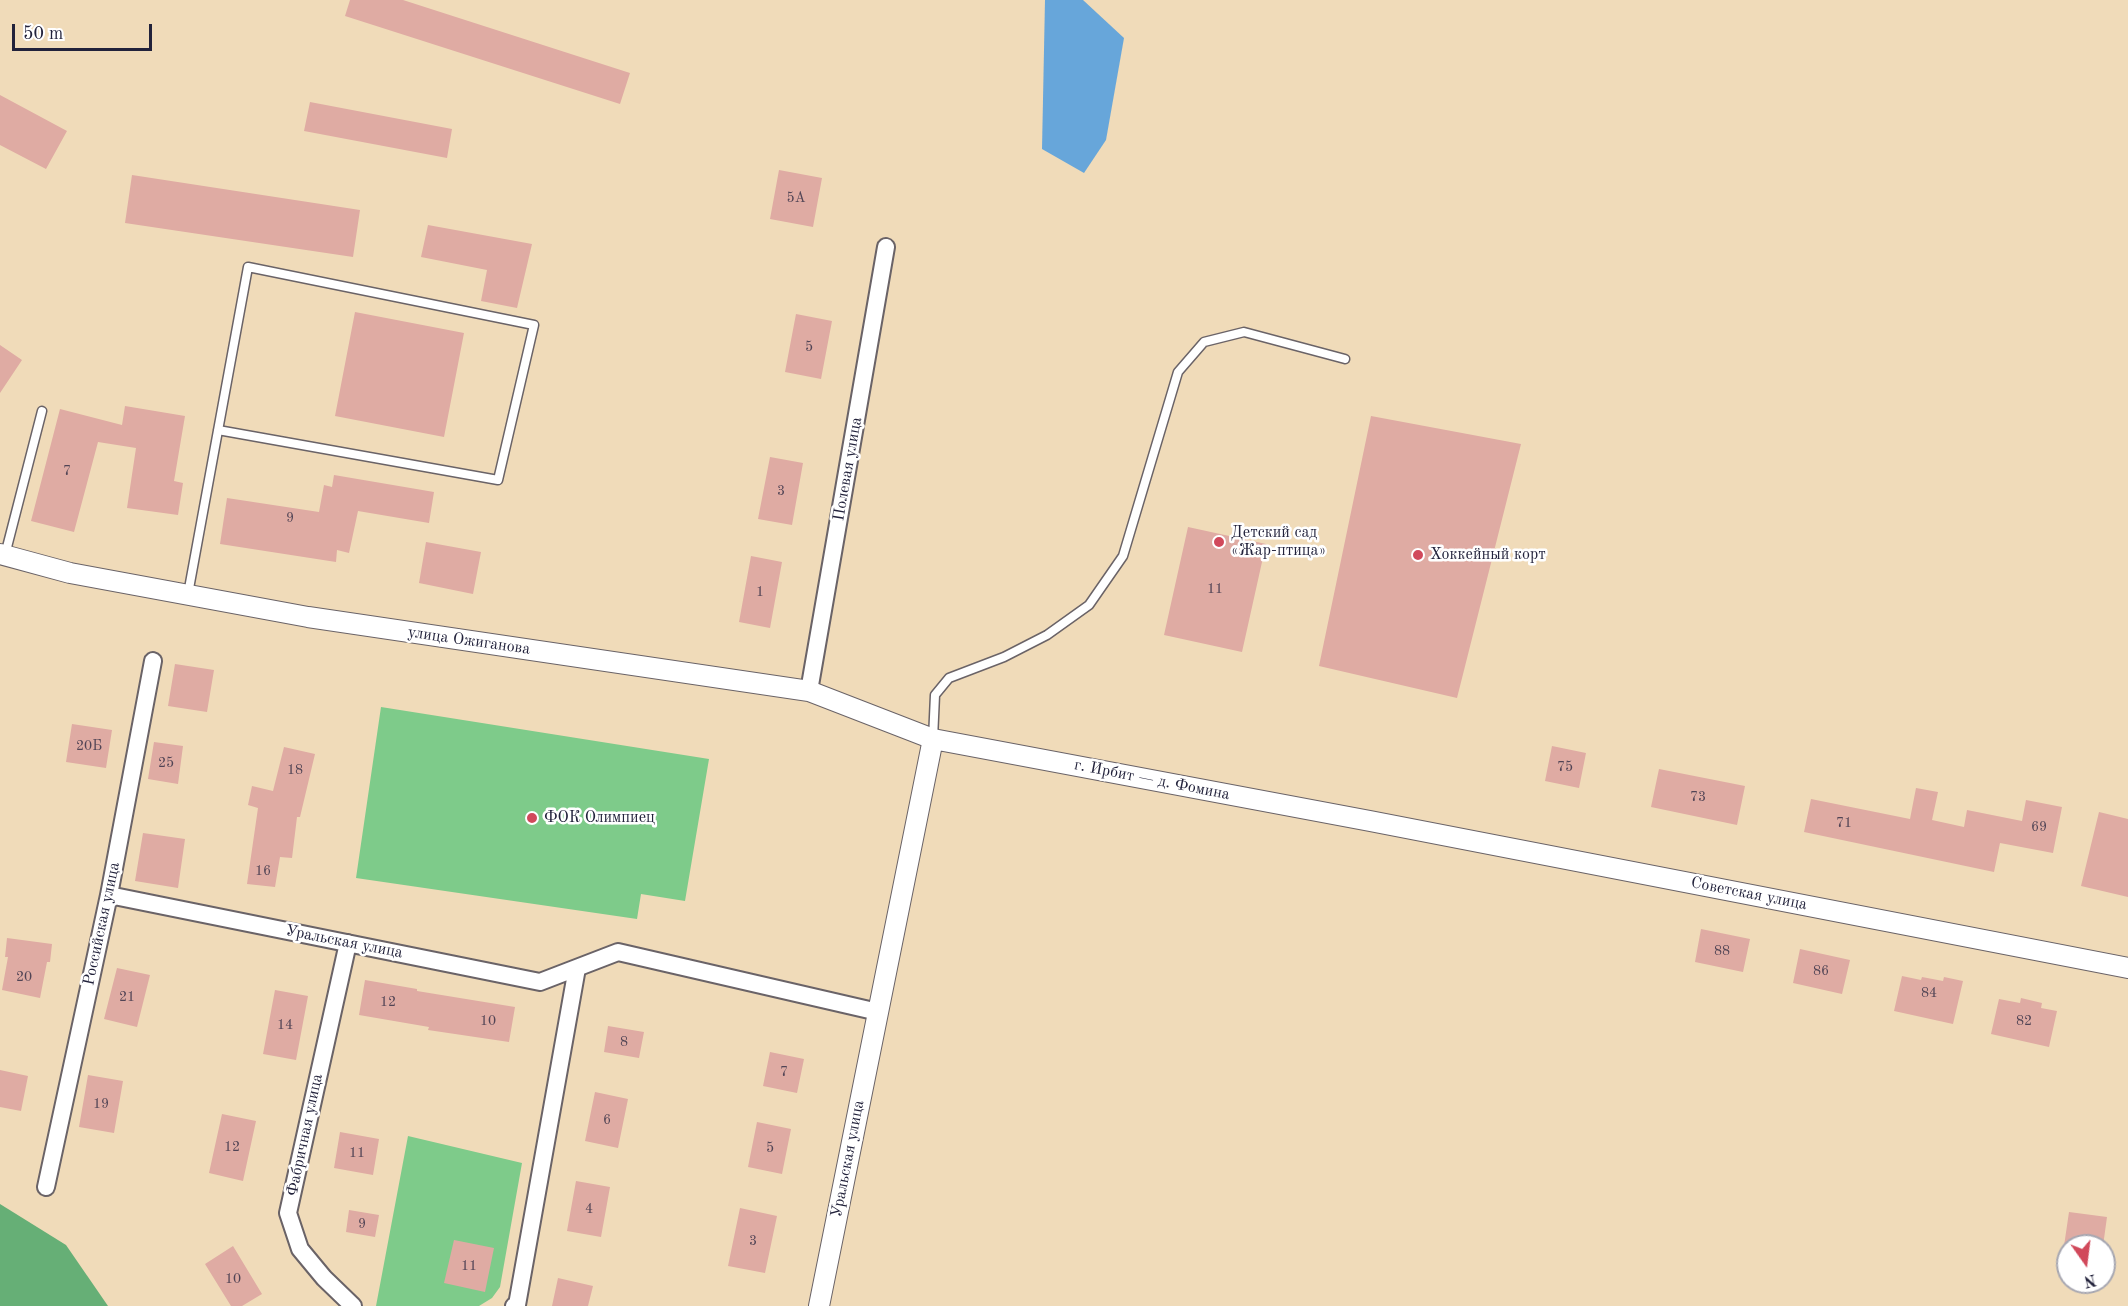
<!DOCTYPE html>
<html>
<head>
<meta charset="utf-8">
<style>
  body { margin:0 }
  #map { position:relative; width:2128px; height:1306px; overflow:hidden; background:#f0dbb9; font-family:"Old Standard TT",serif }
  canvas { display:block }
  .north { position:absolute; left:2056px; top:1234px; width:60px; height:60px; box-sizing:border-box; background:#fff; border:2px solid #a7a7b1; border-radius:50%; rotate:166deg; font-size:16px; font-weight:700; line-height:24px; text-align:center; color:#22223b }
  .north::after { content:''; display:block; margin:auto; width:21px; height:27px; background:#d1495b; clip-path:polygon(50% 0,100% 100%,50% 72%,0 100%) }
  .scale { position:absolute; left:12px; top:24px; width:140px; height:27px; box-sizing:border-box; border:3px solid #22223b; border-top:0; padding-left:8px; font-size:18px; line-height:21px; white-space:nowrap; color:#22223b; -webkit-text-stroke:4px #fff; paint-order:stroke }
</style>
</head>
<body>
<div id="map">
<canvas width="2128" height="1306"></canvas>
<div class="north">N</div>
<div class="scale">50 m</div>
</div>
<script>
const c = document.querySelector('canvas').getContext('2d');
c.lineJoin = 'round';
function fill(path, color) { c.fillStyle = color; c.fill(path, 'evenodd'); }
function stroke(path, color, width, dash) { c.strokeStyle = color; c.lineWidth = width; c.lineCap = dash ? 'butt' : 'round'; c.setLineDash(dash || []); c.stroke(path); }
function drawText(font, color, halo, rows, align = 'center') {
  c.font = font + ' "Old Standard TT",serif'; c.lineWidth = 5; c.setLineDash([]); c.textBaseline = 'middle'; c.strokeStyle = halo; c.fillStyle = color; for (const [text, x, y, turn = 0] of rows) {
    c.save(); c.translate(x, y); c.rotate((+turn || 0) * Math.PI / 180); c.textAlign = isNaN(turn) ? turn : align; if (halo) c.strokeText(text, 0, 0); c.fillText(text, 0, 0); c.restore();
  }
}
const green = new Path2D(`
  M381 707 709 759 685 901 641 894 637 919 356 878Z
  M408 1136 522 1163 500 1287 492 1298 479 1306H376Z`);
const forest = new Path2D(`
  M0 1204 66 1245 108 1306H0Z`);
const water = new Path2D(`
  M1045 0H1083L1124 38 1106 140 1084 173 1042 149Z`);
const building = new Path2D(`
  M350 0H403L630 73 620 104 345 16Z
  M0 95 67 131 46 169 0 145Z
  M310 102 452 129 447 158 304 131Z
  M779 170 822 178 813 227 770 219Z
  M132 175 360 210 353 257 125 223Z
  M428 225 532 244 517 308 481 301 487 270 421 257Z
  M355 312 464 333 444 437 335 416Z
  M796 314 832 321 821 379 785 372Z
  M0 345 22 360 0 393Z
  M125 406 185 416 174 481 183 483 178 515 127 508 136 448 98 442 74 532 31 521 60 409 122 425Z
  M1371 416 1521 444 1457 698 1319 666Z
  M770 457 803 463 792 525 758 519Z
  M334 475 434 492 429 523 358 511 349 553 337 550 336 562 220 544 227 498 319 512 324 485 332 487Z
  M1188 527 1266 544 1242 652 1164 635Z
  M426 542 481 552 473 594 419 583Z
  M751 556 782 562 770 628 739 622Z
  M175 664 214 670 207 712 168 706Z
  M72 724 112 730 106 768 66 762Z
  M154 742 183 746 178 784 148 779Z
  M1552 746 1586 753 1579 788 1545 781Z
  M284 747 315 754 300 817H297L292 858 280 857 275 887 247 884 258 808 248 805 252 786 273 791Z
  M1659 769 1745 786 1737 825 1651 807Z
  M1916 788 1938 792 1932 820 1964 827 1967 810 2022 821 2026 800 2062 807 2053 853 2000 843 1994 872 1804 832 1811 799 1910 819Z
  M2099 812 2128 819V897L2081 886Z
  M143 833 185 839 178 888 135 881Z
  M1701 929 1750 939 1743 972 1695 962Z
  M7 938 52 944 50 962H47L40 998 2 990 8 957H5Z
  M1800 949 1850 960 1842 994 1793 983Z
  M117 968 150 975 137 1027 104 1019Z
  M1902 976 1921 980 1922 977 1943 981 1944 977 1963 981 1953 1024 1894 1011Z
  M365 980 417 989V991L515 1007 509 1042 428 1030 429 1027 359 1015Z
  M275 990 308 996 296 1060 263 1054Z
  M2021 998 2042 1003 2041 1008 2057 1011 2049 1047 1991 1034 1999 999 2020 1003Z
  M608 1026 644 1032 639 1058 604 1052Z
  M770 1052 804 1059 797 1093 763 1086Z
  M0 1070 28 1076 21 1111 0 1107Z
  M88 1075 123 1081 114 1133 79 1127Z
  M595 1092 628 1099 618 1148 585 1141Z
  M222 1114 256 1121 243 1181 209 1173Z
  M757 1122 791 1129 782 1174 748 1167Z
  M340 1132 379 1139 373 1175 334 1168Z
  M576 1181 610 1187 601 1237 567 1231Z
  M740 1208 777 1216 765 1273 728 1266Z
  M349 1210 379 1215 375 1237 346 1232Z
  M2069 1212 2107 1217 2103 1246H2064Z
  M454 1240 494 1248 485 1292 444 1283Z
  M233 1246 262 1294 242 1306H231L205 1264Z
  M558 1278 593 1286 588 1306H552Z`);
const service = new Path2D(`
  M5 555 42 411
  M188 594 248 267 534 325 498 480 218 430
  M933 739 935 695 949 678 1004 657 1047 635 1089 605 1123 556 1178 372 1204 342 1244 332 1345 359`);
const minor = new Path2D(`
  M809 691 886 247
  M109 895 540 982 618 952 878 1012
  M348 943 288 1213 300 1249 324 1278 353 1306
  M46 1187 109 895 153 661
  M514 1306 517 1305 577 968`);
const tertiary = new Path2D(`
  M0 554 70 573 308 617 809 691 933 739 1370 821 2128 968
  M819 1306 933 739`);
const markers = [
  [1219,542,6,"#d1495b"],
  [1418,555,6,"#d1495b"],
  [532,818,6,"#d1495b"]
];
const numberNames = [
  ["5А",796,198],
  ["5",809,347],
  ["7",67,471],
  ["3",781,491],
  ["9",290,518],
  ["11",1215,589],
  ["1",760,592],
  ["20Б",89,746],
  ["25",166,763],
  ["75",1565,767],
  ["18",295,770],
  ["73",1698,797],
  ["71",1844,823],
  ["69",2039,827],
  ["16",263,871],
  ["88",1722,951],
  ["86",1821,971],
  ["20",24,977],
  ["84",1929,993],
  ["21",127,997],
  ["12",388,1002],
  ["10",488,1021],
  ["82",2024,1021],
  ["14",285,1025],
  ["8",624,1042],
  ["7",784,1072],
  ["19",101,1104],
  ["6",607,1120],
  ["12",232,1147],
  ["5",770,1148],
  ["11",357,1153],
  ["4",589,1209],
  ["9",362,1224],
  ["3",753,1241],
  ["11",469,1266],
  ["10",233,1279]
];
const streetNames = [
  ["Полевая улица",848,469,-80],
  ["улица Ожиганова",469,641,8],
  ["г. Ирбит — д. Фомина",1152,780,11],
  ["Советская улица",1749,894,11],
  ["Российская улица",102,924,-78],
  ["Уральская улица",344,942,11],
  ["Фабричная улица",305,1135,-78],
  ["Уральская улица",848,1159,-79]
];
const poiNames = [
  ["Детский сад",1231,533],
  ["«Жар-птица»",1231,551],
  ["Хоккейный корт",1430,555],
  ["ФОК Олимпиец",544,818]
];
fill(green, '#7ecb8a');
fill(forest, '#66af76');
fill(water, '#67a6da');
fill(building, '#dfaba3');
stroke(service, '#6a6367', 11);
stroke(minor, '#6a6367', 20);
stroke(tertiary, '#6a6367', 22);
stroke(service, '#fff', 8);
stroke(minor, '#fff', 16);
stroke(tertiary, '#fff', 20);
for (const [x, y, r, color] of markers) { const dot = new Path2D(); dot.arc(x, y, r, 0, 2 * Math.PI); c.fillStyle = color; c.fill(dot); stroke(dot, '#fff', 2); }
drawText('14px', '#514455', null, numberNames);
drawText('16px', '#22223b', '#fff', streetNames);
drawText('16px', '#22223b', '#fff', poiNames, 'left');
</script>
</body>
</html>
